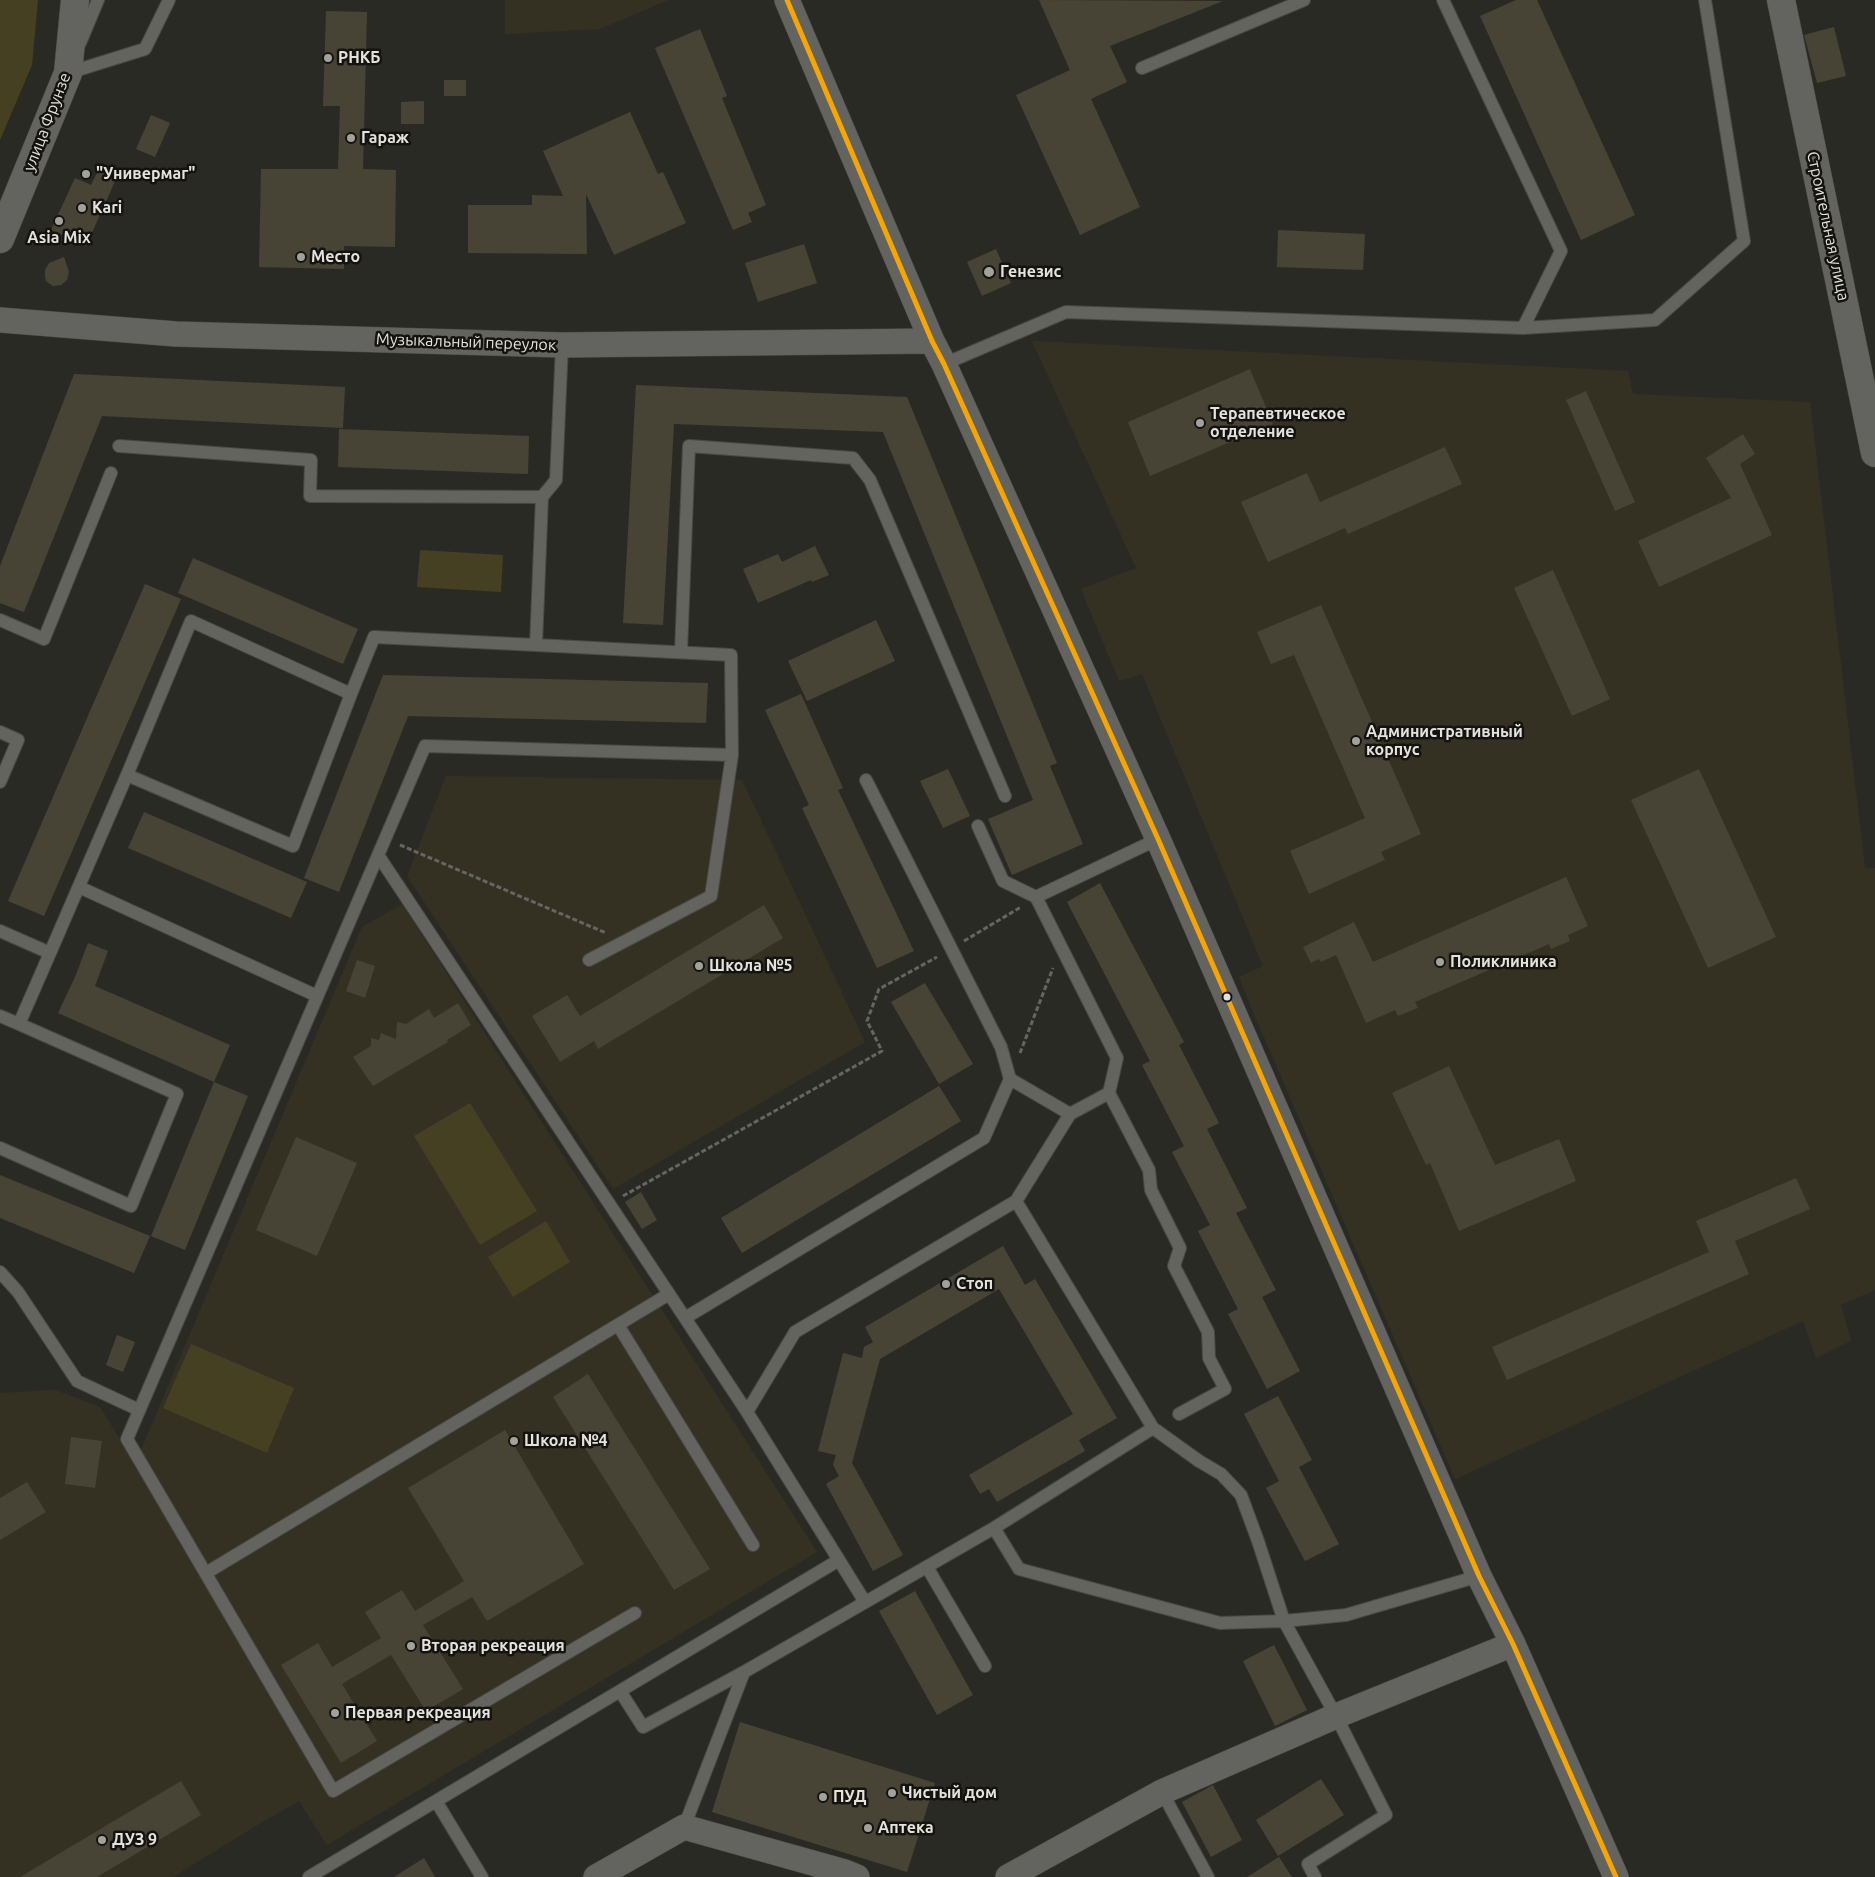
<!DOCTYPE html>
<html>
<head>
<meta charset="utf-8">
<style>
  body { margin:0 }
  canvas { display:block; background:#2a2a25 }
</style>
</head>
<body>
<canvas width="1875" height="1877"></canvas>
<script>
const c = document.querySelector('canvas').getContext('2d');
c.lineJoin = 'round';
function fill(path, color) { c.fillStyle = color; c.fill(path, 'evenodd'); }
function stroke(path, color, width, dash) { c.strokeStyle = color; c.lineWidth = width; c.lineCap = dash ? 'butt' : 'round'; c.setLineDash(dash || []); c.stroke(path); }
function drawText(font, color, halo, rows, align = 'center') {
  c.font = font + ' Ubuntu,sans-serif'; c.lineWidth = 5; c.setLineDash([]); c.textBaseline = 'middle'; c.strokeStyle = halo; c.fillStyle = color; for (const [text, x, y, turn = 0] of rows) {
    c.save(); c.translate(x, y); c.rotate((+turn || 0) * Math.PI / 180); c.textAlign = isNaN(turn) ? turn : align; if (halo) c.strokeText(text, 0, 0); c.fillText(text, 0, 0); c.restore();
  }
}
const built = new Path2D(`
  M505 0H668L600 29 505 34Z
  M1032 341 1628 371 1633 394 1810 402 1865 868H1875V1290L1841 1305 1851 1341 1816 1358 1803 1321 1455 1479 1250 1005 1239 977 1263 966 1142 674 1119 681 1081 589 1136 568Z
  M446 776 742 780 865 1042 613 1189 407 876Z
  M402 904 817 1552 327 1845 299 1801 254 1827 173 1877H0V1393L55 1390 100 1407 135 1464 362 927Z`);
const green = new Path2D(`
  M0 0H38L32 65 0 140Z
  M420 550 503 555 501 592 417 587Z
  M470 1103 537 1211 480 1245 414 1136Z
  M546 1221 570 1262 513 1297 488 1257Z
  M191 1344 294 1388 267 1453 163 1408Z`);
const building = new Path2D(`
  M1039 0 1223 1 1110 46 1127 82 1091 99 1140 207 1080 235 1016 95 1070 70Z
  M1516 0H1537L1635 215 1581 240 1480 16Z
  M326 11 367 12 363 169 396 170 395 247 344 246V269L259 267 261 169H338L340 106H323Z
  M1834 27 1846 76 1817 83 1804 35Z
  M700 29 727 96 722 98 766 205 748 213 752 222 733 230 655 48Z
  M444 80H466V96H444Z
  M424 101V124H401V102Z
  M630 112 658 174 663 172 686 223 614 255 586 194 587 254 468 253V205H532V195L563 196 543 151Z
  M151 115 170 123 155 157 136 149Z
  M98 171 116 179 86 246 51 230 75 178 91 185Z
  M1278 230 1365 234 1363 270 1277 267Z
  M804 244 817 283 758 302 745 263Z
  M996 249 1011 283 982 296 967 262Z
  M64 257 69 272 67 280 61 285 53 286 47 282 45 278V270L49 263Z
  M1250 369 1273 424 1150 476 1128 422Z
  M74 374 345 387 343 428 102 416 24 612 0 603V566Z
  M636 385 907 397 1057 763 1050 766 1083 844 1012 875 988 819 1033 800 883 432 674 424 663 625 623 623Z
  M1586 391 1635 502 1615 511 1566 400Z
  M339 429 529 436 528 474 338 467Z
  M1743 434 1755 454 1740 464 1772 535 1659 587 1638 541 1731 498 1706 458Z
  M1445 447 1462 484 1348 534 1345 528 1268 562 1241 502 1307 473 1320 502Z
  M815 546 829 575 812 582 811 580 758 603 743 569 778 554 782 562Z
  M193 558 358 629 343 664 178 593Z
  M1553 570 1610 699 1572 716 1514 588Z
  M145 584 181 599 44 916 8 901Z
  M1321 605 1421 834 1381 852 1385 860 1309 894 1290 851 1365 818 1294 655 1271 664 1257 632Z
  M876 620 895 661 807 701 788 661Z
  M383 675 708 683 706 723 408 716 339 892 304 878Z
  M801 694 843 788 838 790 914 951 877 968 802 808 809 805 765 710Z
  M948 769 970 816 943 828 920 781Z
  M1699 769 1776 937 1708 968 1631 800Z
  M144 812 307 882 291 918 128 848Z
  M1566 877 1588 926 1568 935 1570 941 1551 949 1549 944 1415 1002 1418 1008 1398 1016 1395 1010 1366 1023 1336 955 1321 962 1319 959 1311 963 1303 947 1354 922 1373 962Z
  M1100 883 1184 1042 1179 1045 1219 1123 1207 1129 1247 1208 1236 1213 1276 1290 1262 1297 1300 1371 1267 1389 1228 1314 1238 1309 1198 1231 1210 1225 1172 1152 1184 1146 1142 1065 1150 1061 1067 902Z
  M764 905 783 938 598 1049 594 1041 560 1062 532 1016 567 995 580 1016Z
  M88 943 108 951 95 986 230 1045 214 1082 58 1013 75 977Z
  M357 960 375 966 365 998 346 991Z
  M925 983 973 1064 939 1084 891 1002Z
  M458 1003 471 1025 447 1040 448 1042 373 1086 353 1057 371 1046V1038L379 1040 381 1033 396 1039 397 1022 406 1024 429 1009 434 1018Z
  M1449 1066 1495 1165 1559 1139 1576 1181 1459 1231 1430 1163 1426 1165 1392 1093Z
  M214 1082 248 1096 185 1250 151 1236Z
  M939 1086 961 1121 742 1253 721 1218Z
  M296 1137 357 1163 317 1256 256 1230Z
  M0 1175 150 1236 134 1273 0 1218Z
  M1796 1178 1810 1209 1735 1241 1749 1274 1507 1380 1492 1347 1709 1252 1696 1221Z
  M641 1192 657 1220 642 1229 625 1202Z
  M1003 1246 1025 1285 1035 1279 1117 1418 1079 1440 1085 1451 997 1502 989 1489 980 1494 969 1475 1073 1414 999 1289 880 1359 852 1463 903 1555 873 1571 826 1484 839 1476 833 1465 836 1455 818 1451 843 1353 862 1358 864 1347 873 1342 865 1327Z
  M117 1335 135 1342 123 1372 106 1365Z
  M588 1374 710 1569 674 1590 553 1397Z
  M1278 1396 1312 1460 1299 1467 1339 1544 1305 1561 1266 1488 1279 1481 1244 1414Z
  M505 1430 584 1564 487 1621 472 1597 423 1625 463 1689 426 1711 391 1655 342 1684 377 1741 341 1763 281 1665 318 1643 332 1667 381 1638 365 1612 402 1590 415 1611 464 1581 408 1488Z
  M71 1437 102 1441 95 1488 65 1484Z
  M27 1482 46 1512 0 1540V1498Z
  M915 1591 973 1695 937 1715 879 1611Z
  M1274 1645 1307 1710 1275 1726 1243 1661Z
  M740 1722 935 1783 907 1872 712 1812Z
  M1321 1779 1344 1815 1278 1856 1256 1820Z
  M181 1781 201 1815 97 1877H20Z
  M1213 1785 1242 1840 1211 1857 1182 1802Z
  M1279 1857 1292 1877H1247Z
  M424 1858 435 1877H394Z`);
const path = new Path2D(`
  M400 845 606 933
  M964 941 1021 907
  M1020 1053 1053 968
  M623 1196 882 1051 867 1021 879 989 937 957`);
const service = new Path2D(`
  M1443 0 1561 251 1523 328
  M80 43 98 0
  M1142 68 1304 0
  M68 73 145 49 169 0
  M562 345 556 480 542 497 536 645 731 655 732 755 711 896 589 960
  M944 364 1066 312 1523 328 1655 320 1744 241 1705 0
  M119 446 311 460 310 496 542 497
  M0 620 44 639 111 473
  M681 652 689 446 853 458 870 480 1005 796
  M0 732 18 740 0 782
  M127 775 293 846 351 694
  M978 826 1003 881 1036 897
  M1158 839 1036 897 1117 1058 1109 1093 1149 1170 1151 1190 1180 1248 1174 1266 1208 1332 1209 1358 1225 1389 1179 1414
  M378 855 685 1318
  M79 887 317 996
  M0 931 50 953 19 1024 177 1094 131 1206 0 1148
  M50 953 127 775 191 621 351 694 374 637 536 645
  M0 1016 19 1024
  M1010 1079 1070 1114 1109 1093
  M1016 1201 1070 1114
  M0 1272 18 1292 77 1381 139 1410
  M618 1325 753 1545
  M747 1412 685 1318 984 1138 1010 1079 1001 1047 866 780
  M994 1528 1019 1569 1220 1623 1284 1621 1336 1716 1386 1815 1308 1864 1315 1877
  M927 1567 985 1666
  M206 1573 669 1294
  M865 1602 747 1412 795 1332 1016 1201 1153 1428 1199 1461 1221 1474 1241 1495 1258 1541 1284 1621 1346 1615 1479 1576
  M635 1613 333 1791 127 1439 425 746 732 755
  M620 1691 643 1727 744 1672
  M1162 1792 1208 1877
  M436 1801 839 1560
  M684 1827 744 1672 994 1528 1153 1428
  M309 1877 436 1801 482 1877`);
const minor = new Path2D(`
  M787 0 932 341 944 364 1158 839 1479 1576 1513 1644 1616 1877
  M0 320 176 334 562 345 932 341
  M596 1877 684 1827 845 1872 857 1877
  M1008 1877 1162 1792 1336 1716 1513 1644`);
const secondary = new Path2D(`
  M1781 0 1875 453
  M0 239 68 73 75 0`);
const bus1 = new Path2D(`
  M787 0 932 341 944 364 1158 839 1479 1576 1513 1644 1616 1877`);
const markers = [
  [328,58,5,"#a2a29c"],
  [351,138,5,"#a2a29c"],
  [86,174,5,"#a2a29c"],
  [82,208,5,"#a2a29c"],
  [59,221,5,"#a2a29c"],
  [301,257,5,"#a2a29c"],
  [989,272,6,"#a2a29c"],
  [1200,423,5,"#a2a29c"],
  [1356,741,5,"#a2a29c"],
  [1440,962,5,"#a2a29c"],
  [699,966,5,"#a2a29c"],
  [1227,997,4.5,"#e3e2dc"],
  [946,1284,5,"#a2a29c"],
  [514,1441,5,"#a2a29c"],
  [411,1646,5,"#a2a29c"],
  [335,1713,5,"#a2a29c"],
  [892,1793,5,"#a2a29c"],
  [823,1797,5,"#a2a29c"],
  [868,1828,5,"#a2a29c"],
  [102,1840,5,"#a2a29c"]
];
const poiNames = [
  ["РНКБ",338,58],
  ["Гараж",361,138],
  ["\"Универмаг\"",96,174],
  ["Kari",92,208],
  ["Asia Mix",59,238,"center"],
  ["Место",311,257],
  ["Генезис",1000,272],
  ["Терапевтическое",1210,414],
  ["отделение",1210,432],
  ["Административный",1366,732],
  ["корпус",1366,750],
  ["Поликлиника",1450,962],
  ["Школа №5",709,966],
  ["Стоп",956,1284],
  ["Школа №4",524,1441],
  ["Вторая рекреация",421,1646],
  ["Первая рекреация",345,1713],
  ["Чистый дом",902,1793],
  ["ПУД",833,1797],
  ["Аптека",878,1828],
  ["ДУЗ 9",112,1840]
];
const streetNames = [
  ["улица Фрунзе",47,122,-69],
  ["Строительная улица",1828,226,78],
  ["Музыкальный переулок",466,342,2]
];
fill(built, '#343123');
fill(green, '#454022');
fill(building, '#474436');
stroke(service, '#494843', 14);
stroke(minor, '#494843', 26);
stroke(secondary, '#494843', 29);
stroke(path, '#656561', 3, [5, 2.5]);
stroke(service, '#63635f', 12);
stroke(minor, '#63635f', 25);
stroke(secondary, '#63635f', 28);
stroke(bus1, '#f7a600', 5);
for (const [x, y, r, color] of markers) { const dot = new Path2D(); dot.arc(x, y, r, 0, 2 * Math.PI); c.fillStyle = color; c.fill(dot); stroke(dot, '#14130f', 2); }
drawText('bold 16px', '#e3e2dc', '#14130f', poiNames, 'left');
drawText('16px', '#e3e2dc', '#14130f', streetNames);
</script>
</body>
</html>
